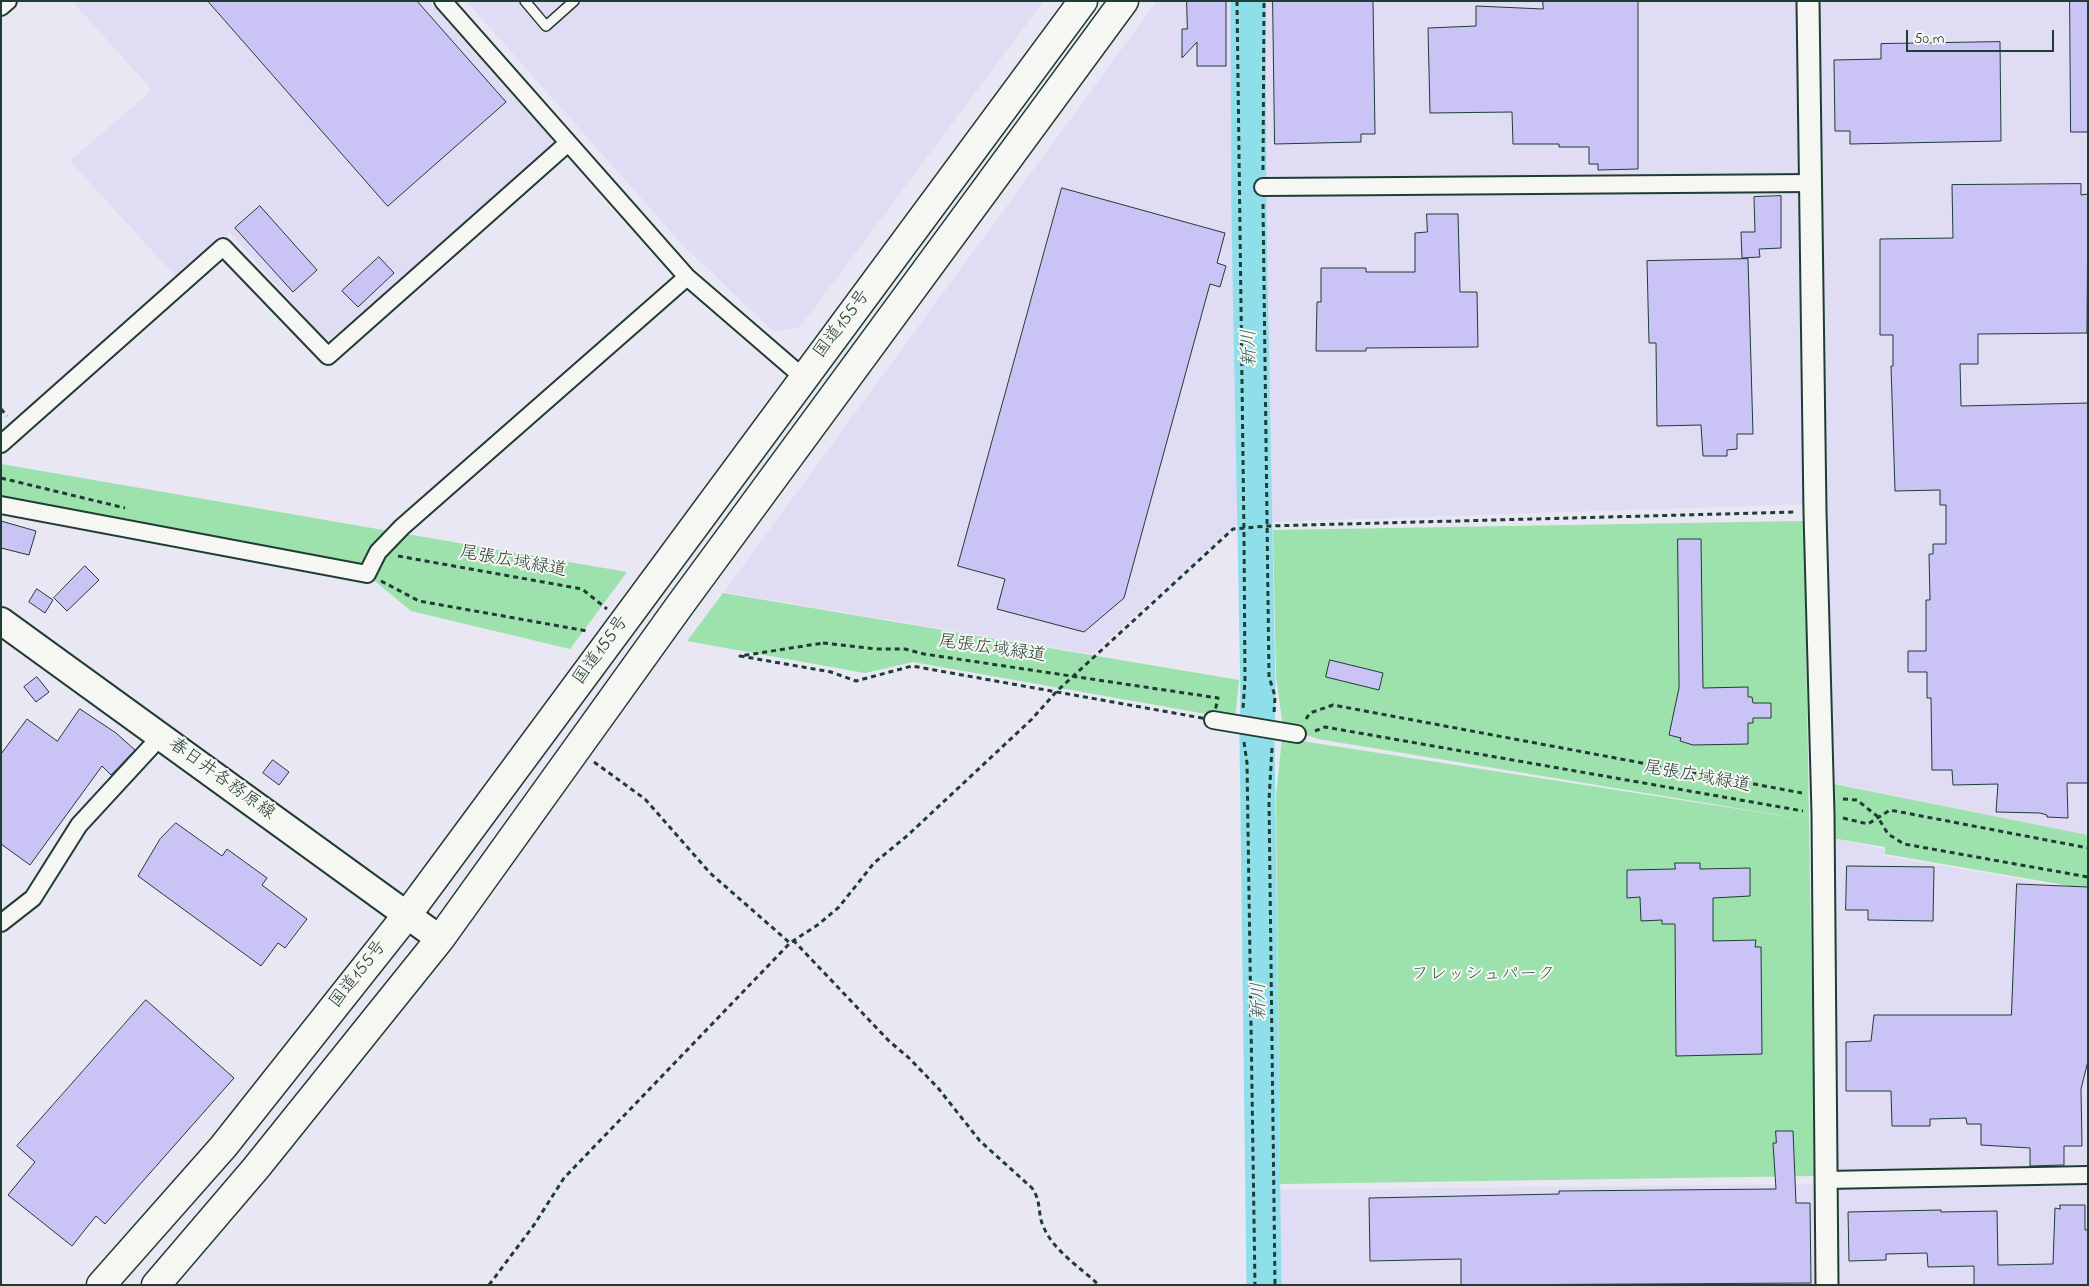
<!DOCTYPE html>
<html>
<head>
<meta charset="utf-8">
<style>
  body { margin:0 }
  #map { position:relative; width:2089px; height:1286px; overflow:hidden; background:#e8e7f3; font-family:"Indie Flower",sans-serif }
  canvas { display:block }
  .frame { position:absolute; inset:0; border:2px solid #1f3d34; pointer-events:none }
  .scale { position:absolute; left:1906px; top:30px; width:148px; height:22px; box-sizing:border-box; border:2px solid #1f3d34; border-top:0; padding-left:6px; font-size:15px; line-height:18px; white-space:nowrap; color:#1f3d34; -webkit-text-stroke:4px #f6f6f2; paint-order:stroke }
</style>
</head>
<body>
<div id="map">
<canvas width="2089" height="1286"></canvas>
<div class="frame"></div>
<div class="scale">50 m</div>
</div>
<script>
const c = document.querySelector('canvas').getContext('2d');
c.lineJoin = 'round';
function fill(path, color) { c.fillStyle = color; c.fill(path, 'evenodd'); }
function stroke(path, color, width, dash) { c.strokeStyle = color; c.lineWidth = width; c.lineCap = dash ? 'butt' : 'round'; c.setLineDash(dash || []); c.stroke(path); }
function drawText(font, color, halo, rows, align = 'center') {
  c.font = font + ' "Indie Flower","Klee One",sans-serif'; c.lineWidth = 4; c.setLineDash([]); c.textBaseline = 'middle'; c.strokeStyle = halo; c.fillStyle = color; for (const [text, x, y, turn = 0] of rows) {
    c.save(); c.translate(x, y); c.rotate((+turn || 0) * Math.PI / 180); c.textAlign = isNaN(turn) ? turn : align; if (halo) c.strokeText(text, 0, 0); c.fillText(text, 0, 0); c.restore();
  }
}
const built = new Path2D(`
  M72 1H430L558 145 327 342 230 233 178 279 70 161 152 90Z
  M466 1H1044L799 328 773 331 682 244Z
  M1157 1H2088V835L1834 783 1828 518 1807 504 1238 523 1092 654 724 592Z
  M1833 838 1884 849 1885 856 2088 891V1285H1281L1280 1190 1815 1184 1837 1169Z`);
const green = new Path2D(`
  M1 464 627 572 570 649 411 611 359 568 1 500Z
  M1804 521 1809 820 1318 739 1283 727 1276 676 1305 682 1276 676 1273 530Z
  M723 593 1239 680 1235 719 913 662 865 673 687 641Z
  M1282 738 1809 820 1815 1176 1280 1184 1276 796Z
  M1834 784 2088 835V889L1885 854V847L1832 838Z`);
const river = new Path2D(`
  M1248 1 1249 218 1258 694 1257 737 1264 1285`);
const building = new Path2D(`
  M208 1H417L506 102 388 206Z
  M1187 1H1226V66H1197V42L1182 58V29H1187Z
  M1273 1H1373L1375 134H1361V142L1275 144Z
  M1543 1H1638V169L1598 170V164H1589V147H1559V144H1513L1512 112 1430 113 1428 28 1476 26V6L1543 9Z
  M2070 1H2088V132H2071Z
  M2000 42 2001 141 1850 144V131H1835L1834 60 1881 59V44Z
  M2081 184V195L2088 194 2087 333 1978 334V364H1960L1961 406 2088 403V783H2067L2068 818 2047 817V815L2040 813 1996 812 1998 784 1953 785 1952 770H1932L1931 698H1927V672H1908V651H1926V600H1930L1929 554H1933V544H1946V505H1940V490L1895 491 1891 366H1893V335H1880V239L1953 238 1952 185Z
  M1062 188 1225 233 1217 263 1226 266 1220 287 1210 284 1124 598 1084 632 997 609 1005 579 958 566Z
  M1781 196V248L1759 249 1760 257 1742 258 1741 232H1755L1754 197Z
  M260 206 317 270 293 292 235 228Z
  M1427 214H1458L1460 292H1477L1478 347 1366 348V351H1316L1317 302H1321V268H1366V272H1415V233L1427 232Z
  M379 257 394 273 358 307 342 291Z
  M1748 259 1753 434H1737V449L1727 450V456H1703L1701 425 1657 426 1656 343H1649L1647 261Z
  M1 521 36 531 29 555 1 548Z
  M1678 539H1701L1703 688 1748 687V697H1752L1753 703H1771V718H1753V723H1748V744L1693 745 1680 741 1681 738 1669 735 1679 688Z
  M85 566 99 580 67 611 54 598Z
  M37 589 53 600 45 613 29 602Z
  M1330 660 1383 673 1379 690 1326 677Z
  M37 677 49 692 36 702 24 687Z
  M80 709 116 733 135 750 111 775 102 766 30 865 1 844V754L27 719 57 741Z
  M273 760 289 772 279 785 263 773Z
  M176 823 222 856 227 849 267 878 262 885 307 919 285 948 278 943 261 966 138 876 160 839Z
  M1675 863H1700V869L1750 868V896L1713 898V941L1756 940 1755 947H1761L1762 1054 1676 1056 1675 924H1662V920L1641 921 1640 897 1627 898V870L1675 869Z
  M1847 866 1934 867 1933 921 1868 920V910H1846Z
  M2017 884 2088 887V1061L2081 1089 2082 1146H2064V1165L2030 1166V1148L1981 1145V1124H1967L1966 1118 1930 1119V1126H1892L1891 1091H1846V1042L1871 1041 1874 1015H2011Z
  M146 1000 234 1078 105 1224 96 1216 72 1246 8 1195 35 1162 17 1146Z
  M1776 1131H1793L1796 1203H1810L1811 1283 1461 1285V1259L1370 1261 1369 1198 1559 1194V1191L1776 1189 1773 1143H1776Z
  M2060 1205H2085V1230H2088V1285H1974V1266L1928 1267 1927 1253 1886 1254V1260L1849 1261 1848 1212 1941 1210V1212L1997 1211 1998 1265 2053 1264 2055 1208 2060 1209Z`);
const path = new Path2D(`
  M1237 1 1244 535 1245 681 1243 708
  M1263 170 1264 1
  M1263 204 1269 677 1275 696 1274 714
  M1 409 7 416
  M1 478 125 508
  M398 556 582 589 607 609
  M381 581 419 601 587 631
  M823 643 876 649H905L924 654 1218 698 1213 720 912 666 856 681 831 672 740 656Z
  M1306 719 1310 713 1333 705 1802 793
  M1315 731 1325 727 1803 811
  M1244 742 1247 763 1255 1285
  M1272 748 1269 800 1275 1285
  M594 762 645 799 710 873 790 943
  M1843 799 1857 800 1877 816 1888 834 1904 844 2088 877
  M1843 818 1868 824 1890 810 2088 848
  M793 940 889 1041 909 1058 938 1088 980 1141 1032 1188C1042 1202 1037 1214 1044 1228 1054 1251 1081 1268 1099 1285
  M489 1285 534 1225 564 1178 790 943 819 924 839 907 874 863 908 835 1032 719 1056 692 1233 529 1267 526 1797 512`);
const service = new Path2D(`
  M525 1 546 26 574 1`);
const minor = new Path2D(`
  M443 1 687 277 804 378
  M1 7 8 1
  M1263 187 1812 183
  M1 444 223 247 328 356 568 143
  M1 505 367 574 378 552 402 527 687 277
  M1213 720 1297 734
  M1 923 33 898 79 825 161 736
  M1825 1180 2088 1175`);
const tertiary = new Path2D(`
  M1808 1 1815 512 1823 814 1827 1285`);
const primary = new Path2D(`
  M1 621 440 939`);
const trunk = new Path2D(`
  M101 1285 223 1147 407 915 1083 1
  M156 1285 256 1168 440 939 680 605 1124 1`);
const streetNames = [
  ["国道155号",843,325,-53],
  ["尾張広域緑道",513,563,10],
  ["尾張広域緑道",992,650,8],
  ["国道155号",602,651,-54],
  ["尾張広域緑道",1697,778,10],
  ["春日井各務原線",221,780,36],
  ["国道155号",359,975,-52]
];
const parkNames = [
  ["フレッシュパーク",1483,976]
];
const waterNames = [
  ["新川",1251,348,-91],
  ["新川",1261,1001,-91]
];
fill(built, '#dfdcf4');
fill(green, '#9de1ac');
stroke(river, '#8fdfeb', 35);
fill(building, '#c9c3f6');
stroke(building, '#1f3d34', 1);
stroke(service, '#1f3d34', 12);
stroke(minor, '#1f3d34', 20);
stroke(tertiary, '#1f3d34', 25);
stroke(primary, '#1f3d34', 30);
stroke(trunk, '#1f3d34', 31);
stroke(path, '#1f3d34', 3, [5, 4]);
stroke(service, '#f6f6f2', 9);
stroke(minor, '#f6f6f2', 16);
stroke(tertiary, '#f6f6f2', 21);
stroke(primary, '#f6f6f2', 26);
stroke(trunk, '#f6f6f2', 28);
drawText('18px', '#1f3d34', '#f6f6f2', streetNames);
drawText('18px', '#385e4c', '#f6f6f2', parkNames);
drawText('italic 19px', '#355d59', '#f6f6f2', waterNames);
</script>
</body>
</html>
